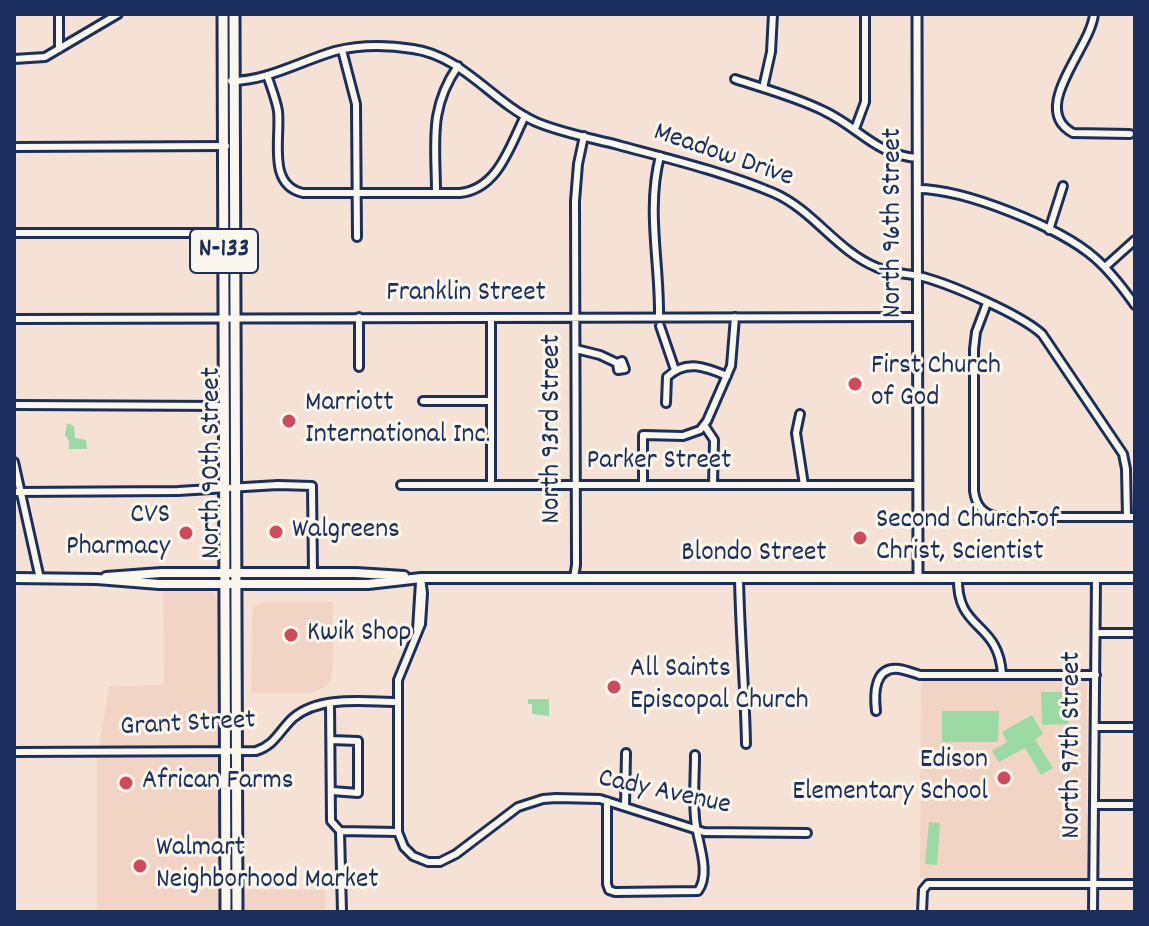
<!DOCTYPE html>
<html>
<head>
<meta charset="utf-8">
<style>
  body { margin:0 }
  #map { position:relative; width:1149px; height:926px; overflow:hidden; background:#f6e2d5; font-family:Dekko,sans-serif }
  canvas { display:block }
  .frame { position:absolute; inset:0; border:16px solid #1b2f5e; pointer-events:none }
</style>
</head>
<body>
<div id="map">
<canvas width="1149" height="926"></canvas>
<div class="frame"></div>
</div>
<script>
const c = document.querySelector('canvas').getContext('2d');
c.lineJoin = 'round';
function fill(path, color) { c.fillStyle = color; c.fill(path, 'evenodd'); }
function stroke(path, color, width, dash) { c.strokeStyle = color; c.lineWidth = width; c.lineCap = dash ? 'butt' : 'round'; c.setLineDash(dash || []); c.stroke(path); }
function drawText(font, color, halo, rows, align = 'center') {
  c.font = font + ' Dekko,sans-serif'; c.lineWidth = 6; c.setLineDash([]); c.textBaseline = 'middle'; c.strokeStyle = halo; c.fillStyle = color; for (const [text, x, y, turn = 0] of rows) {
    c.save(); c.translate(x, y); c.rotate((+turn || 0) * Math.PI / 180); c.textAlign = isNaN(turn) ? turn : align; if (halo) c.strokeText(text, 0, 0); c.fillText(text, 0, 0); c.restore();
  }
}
const built = new Path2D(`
  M163 590H210L218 599 220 613V912H97V759L109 686 164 685Z
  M262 602H333V667L331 680 325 687 309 693H251L252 613 253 607Z
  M921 678H1087V878H920Z
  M240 889 325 890 326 912H241Z`);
const green = new Path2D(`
  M67 423 74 426 75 438 86 440 87 449H69V441L65 435Z
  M1041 692H1069V724L1042 725Z
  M528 699H549V716L532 714V704H528Z
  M942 711H999L998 742H942Z
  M1032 715 1043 734 1035 739 1053 768 1041 775 1025 748 999 762 992 751 1007 742 1002 732Z
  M929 822 940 823 937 865 925 864Z`);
const minor = new Path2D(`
  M59 14V49
  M1094 14C1091 48 1028 109 1073 133L1130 134
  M342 50 356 104 357 237
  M14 59 45 57 118 14
  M267 75C271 87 276 99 278 111 281 139 267 185 303 193H460C498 189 510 146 525 116
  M735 79C765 89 796 97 824 111 860 128 874 154 917 158
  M231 81C267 81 301 61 335 51 359 45 388 45 413 49 463 56 492 102 536 122 562 133 591 138 618 145 670 159 724 172 774 193 813 210 837 251 876 267 891 274 907 273 923 277 952 285 1020 314 1042 334L1123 454 1126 469 1127 517
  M763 88 771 52 773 14
  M855 129 865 102V14
  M14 147 226 146
  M918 189C964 189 1060 227 1095 258 1111 272 1123 288 1135 305
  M436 193C436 144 428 109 458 66
  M1049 230 1063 186
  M14 233H224
  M1105 267 1135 240
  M987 303 976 332 974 349V491C976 506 983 514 998 517H1135
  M359 317V367
  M659 317C660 263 646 210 660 156
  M14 319 918 317
  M491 319V485
  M660 326 675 370
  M576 349 600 355 617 363 622 361 625 369 618 370 617 363
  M423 401H491
  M666 403 667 377C686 359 706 367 727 376
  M14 405 225 406
  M800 414 796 433 804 485
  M704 425 714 440 713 485
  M14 462 40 579
  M401 485H917
  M643 485V435L683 436 700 430 707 421 731 366 735 317
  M14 492 178 491 278 485 312 486 313 573
  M958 577C956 632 999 620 1002 675
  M421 578 423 593 421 624 398 680V832L404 847 413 856 428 862H440L456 854 518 807 543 799 556 798 600 799 704 832 807 833
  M574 578 576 565 575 201 578 164 584 136
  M739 578C740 634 745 689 746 744
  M417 630 420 582
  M1096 633H1135
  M330 703 331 821 340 831
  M876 711C874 694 874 666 899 669 906 670 913 673 920 675H1096
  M1096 727H1135
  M331 740 358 741V793L332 791
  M14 752 256 751C275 745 279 731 293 718 320 695 365 702 398 702
  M607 801V884L609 890 615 892 698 891C712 872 696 839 695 818 693 797 695 776 695 755
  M1096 805H1135
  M625 806 626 753
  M342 912 340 831 398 832
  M922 912 923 890 928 884H1135
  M1093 912 1096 578`);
const tertiary = new Path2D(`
  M917 14 918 576`);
const secondary = new Path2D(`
  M106 577 161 573H356L404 576
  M14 578 97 579 159 584H368L421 578H1135`);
const primary = new Path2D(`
  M223 14 226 912
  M234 14 237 912`);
const markers = [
  [855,384,8,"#d1495b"],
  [289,421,8,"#d1495b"],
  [276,532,8,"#d1495b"],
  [186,533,8,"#d1495b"],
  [860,538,8,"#d1495b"],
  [291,635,8,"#d1495b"],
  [614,687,8,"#d1495b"],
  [1004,778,8,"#d1495b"],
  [126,783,8,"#d1495b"],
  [140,866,8,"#d1495b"]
];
const shields = [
  [224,251,68]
];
const shieldNames = [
  ["N-133",224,251]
];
const streetNames = [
  ["Meadow Drive",723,157,19],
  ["North 96th Street",895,223,-90],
  ["Franklin Street",466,295],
  ["North 93rd Street",554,429,-90],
  ["North 90th Street",214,463,-90],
  ["Parker Street",659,463],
  ["Blondo Street",754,555],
  ["Grant Street",188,726,-3],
  ["North 97th Street",1074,745,-90],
  ["Cady Avenue",664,794,12]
];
const poiNames = [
  ["First Church",871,368],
  ["of God",871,400],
  ["Marriott",305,405],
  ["International Inc.",305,437],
  ["CVS",170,517,"right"],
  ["Pharmacy",170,549,"right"],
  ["Second Church of",876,522],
  ["Christ, Scientist",876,554],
  ["Walgreens",292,532],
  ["Kwik Shop",307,635],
  ["All Saints",630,671],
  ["Episcopal Church",630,703],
  ["Edison",988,762,"right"],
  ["Elementary School",988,794,"right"],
  ["African Farms",142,783],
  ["Walmart",156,850],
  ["Neighborhood Market",156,882]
];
fill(built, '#f2d4c4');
fill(green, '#9cdaa3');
stroke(minor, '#1b2f5e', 12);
stroke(tertiary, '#1b2f5e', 13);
stroke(secondary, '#1b2f5e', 14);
stroke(primary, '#1b2f5e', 15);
stroke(minor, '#fbf7ec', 6);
stroke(tertiary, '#fbf7ec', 7);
stroke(secondary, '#fbf7ec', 8);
stroke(primary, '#fbf7ec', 9);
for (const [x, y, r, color] of markers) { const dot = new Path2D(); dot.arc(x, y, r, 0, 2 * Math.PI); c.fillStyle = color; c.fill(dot); stroke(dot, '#fbf7ec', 3); }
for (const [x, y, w] of shields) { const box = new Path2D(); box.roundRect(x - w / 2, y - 22, w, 44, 6); c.fillStyle = '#fbf7ec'; c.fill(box); stroke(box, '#1b2f5e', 2); }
drawText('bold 26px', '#1b2f5e', null, shieldNames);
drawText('28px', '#1b2f5e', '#fbf7ec', streetNames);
drawText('28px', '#1b2f5e', '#fbf7ec', poiNames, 'left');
</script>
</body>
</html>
